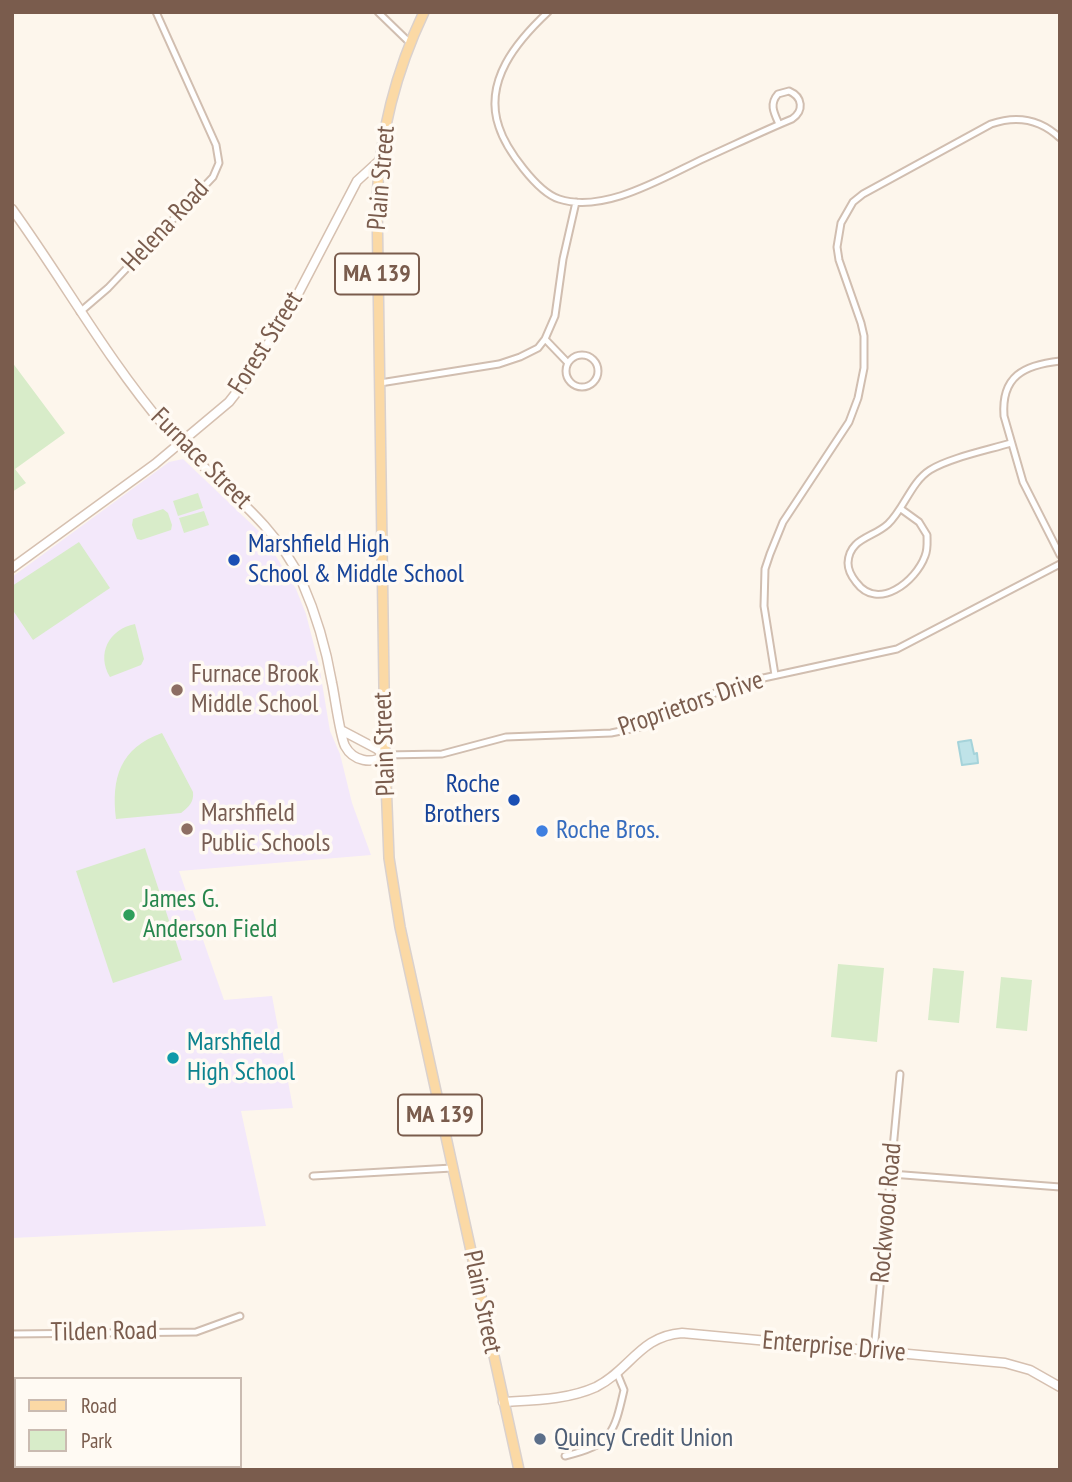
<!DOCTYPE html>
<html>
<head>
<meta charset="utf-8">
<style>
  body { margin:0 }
  #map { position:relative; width:1072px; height:1482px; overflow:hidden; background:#fdf6ec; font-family:"PT Sans Narrow",sans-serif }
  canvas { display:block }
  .frame { position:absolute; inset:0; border:14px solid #7a5c4d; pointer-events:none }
  .legend { position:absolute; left:14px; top:1377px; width:228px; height:91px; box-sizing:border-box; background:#fffaf3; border:2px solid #cabbb1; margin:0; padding:9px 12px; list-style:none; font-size:21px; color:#7a5c4d }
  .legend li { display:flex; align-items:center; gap:14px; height:35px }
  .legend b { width:35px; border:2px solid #cabbb1 }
</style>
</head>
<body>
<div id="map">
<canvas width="1072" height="1482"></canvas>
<div class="frame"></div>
<ul class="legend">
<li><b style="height:9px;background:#fbd9a5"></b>Road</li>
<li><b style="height:19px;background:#d8ecc9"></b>Park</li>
</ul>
</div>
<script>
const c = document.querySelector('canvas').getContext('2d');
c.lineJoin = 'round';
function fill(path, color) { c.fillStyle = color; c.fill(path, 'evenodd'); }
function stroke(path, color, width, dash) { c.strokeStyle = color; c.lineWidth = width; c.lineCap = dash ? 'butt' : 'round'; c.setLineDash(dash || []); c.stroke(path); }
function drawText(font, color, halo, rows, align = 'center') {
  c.font = font + ' "PT Sans Narrow",sans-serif'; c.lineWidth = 7; c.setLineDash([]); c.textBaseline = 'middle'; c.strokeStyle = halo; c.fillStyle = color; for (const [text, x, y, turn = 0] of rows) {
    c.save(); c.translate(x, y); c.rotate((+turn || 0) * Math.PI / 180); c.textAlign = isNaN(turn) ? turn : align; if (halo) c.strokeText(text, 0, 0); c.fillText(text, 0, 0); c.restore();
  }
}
const education = new Path2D(`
  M183 459 263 535 296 589 306 614 319 665 330 731 340 754 352 803 371 855 179 871 224 1000 272 996 293 1108 241 1111 266 1226 12 1238V577L169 462Z`);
const green = new Path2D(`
  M12 362 65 433 15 469 26 483 12 492Z
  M198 493 203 508 178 516 173 501Z
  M163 509 168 513 172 525 171 530 141 540 137 539 132 525 133 519Z
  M204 511 209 525 184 533 179 518Z
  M79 542 110 588 33 640 12 609V586Z
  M135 624 144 659 141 665 110 677C96 654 109 629 135 624Z
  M162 733 193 792C194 802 189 807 181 813L116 819C111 778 120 748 162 733Z
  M145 848 182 960 113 983 76 871Z
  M838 964 884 968 877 1042 831 1037Z
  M933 968 964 971 959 1023 928 1020Z
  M1001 977 1032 980 1027 1031 996 1028Z`);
const water = new Path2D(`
  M971 740 974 754 977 753 978 763 962 765 958 742Z`);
const street = new Path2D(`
  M378 12 410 43
  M548 12C517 41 483 81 499 127 506 149 537 192 559 199 605 214 664 177 705 158 734 145 763 131 792 119 804 111 803 97 789 91L778 94C769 104 774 113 779 124
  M80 312 108 288 213 177 219 163 216 145 156 12
  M545 339 568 363
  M566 371a16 16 0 1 1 32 0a16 16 0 1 1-32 0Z
  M1060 361C1024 365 1001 376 1004 416L1023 482 1060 555
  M380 383 499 364 520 357 538 348 545 339 555 316 563 259 576 202
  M901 509 919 522 927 535C927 542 928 549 925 556 916 581 878 612 856 582 852 577 848 570 848 563 849 538 873 538 888 524 904 509 911 482 930 470 949 458 988 450 1011 443
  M775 675 764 606 765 569 770 554 783 522 849 422 858 398 864 368V336L861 323 839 260 837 247 841 223 853 202 863 194 991 124C1017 115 1040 119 1060 138
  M385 755 442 754 506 737 611 733 641 727 674 714 717 692 745 682 897 649 1060 564
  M891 1174 1060 1187
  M313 1176 452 1168
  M12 1334 196 1332 240 1316
  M874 1351 900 1074
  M565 1456C611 1445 614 1434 624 1390L617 1373`);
const secondary = new Path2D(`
  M12 209C64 281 107 359 165 427 211 481 271 515 302 582 316 614 326 648 332 683 335 697 340 736 345 746 353 761 372 765 385 755L377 749 341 730
  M12 568 155 464 229 402 247 379 298 294 357 181 380 160
  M503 1402C534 1400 567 1400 596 1387 630 1370 640 1336 682 1333L1005 1363 1030 1370 1060 1387`);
const primary = new Path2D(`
  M424 12C396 71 380 133 377 198L385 755 389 858 400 927 519 1470`);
const markers = [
  [234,560,7,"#1a4fb4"],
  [177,690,7,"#8d6e63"],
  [514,800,7,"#1a4fb4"],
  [187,829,7,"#8d6e63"],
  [542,831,7,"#3f7fe0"],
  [129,915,7,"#2e9e5b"],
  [173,1058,7,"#0f9aa8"],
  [540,1439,7,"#5c6f8a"]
];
const shields = [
  [377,274,84],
  [440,1115,84]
];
const shieldNames = [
  ["MA 139",377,274],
  ["MA 139",440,1115]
];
const streetNames = [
  ["Plain Street",382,178,-85],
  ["Helena Road",166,226,-47],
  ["Forest Street",266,343,-58],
  ["Furnace Street",201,459,45],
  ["Proprietors Drive",691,704,-19],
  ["Plain Street",385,744,-92],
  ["Rockwood Road",887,1213,-85],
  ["Plain Street",482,1302,78],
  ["Tilden Road",104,1332,-1],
  ["Enterprise Drive",834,1347,5]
];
const transitNames = [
  ["Marshfield High",248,545],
  ["School & Middle School",248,575],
  ["Roche",500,785,"right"],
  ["Brothers",500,815,"right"]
];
const educationNames = [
  ["Furnace Brook",191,675],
  ["Middle School",191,705],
  ["Marshfield",201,814],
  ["Public Schools",201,844]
];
const shopNames = [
  ["Roche Bros.",556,831]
];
const leisureNames = [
  ["James G.",143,900],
  ["Anderson Field",143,930]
];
const cultureNames = [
  ["Marshfield",187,1043],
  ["High School",187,1073]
];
const serviceNames = [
  ["Quincy Credit Union",554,1439]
];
fill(education, '#f3e8fa');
fill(green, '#d8ecc9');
fill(water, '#bfe3e8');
stroke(water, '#a5d3da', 2);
stroke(street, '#d1beb0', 9);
stroke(secondary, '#d6c0b0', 11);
stroke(primary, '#dad1cd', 12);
stroke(street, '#fff', 5);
stroke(secondary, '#fff', 8);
stroke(primary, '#fbd9a5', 9);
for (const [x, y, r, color] of markers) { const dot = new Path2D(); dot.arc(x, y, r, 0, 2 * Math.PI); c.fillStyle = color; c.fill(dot); stroke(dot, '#fffaf3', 2.5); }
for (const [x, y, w] of shields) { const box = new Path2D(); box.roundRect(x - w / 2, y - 20.5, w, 41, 5); c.fillStyle = '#fffaf3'; c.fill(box); stroke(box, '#7a5c4d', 2); }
drawText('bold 24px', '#7a5c4d', null, shieldNames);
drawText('26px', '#7a5c4d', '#fffaf3', streetNames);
drawText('26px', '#164399', '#fffaf3', transitNames, 'left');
drawText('26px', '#785e54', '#fffaf3', educationNames, 'left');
drawText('26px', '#366cbe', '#fffaf3', shopNames, 'left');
drawText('26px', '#27864d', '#fffaf3', leisureNames, 'left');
drawText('26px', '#0d838f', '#fffaf3', cultureNames, 'left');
drawText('26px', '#4e5e75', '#fffaf3', serviceNames, 'left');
</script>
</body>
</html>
